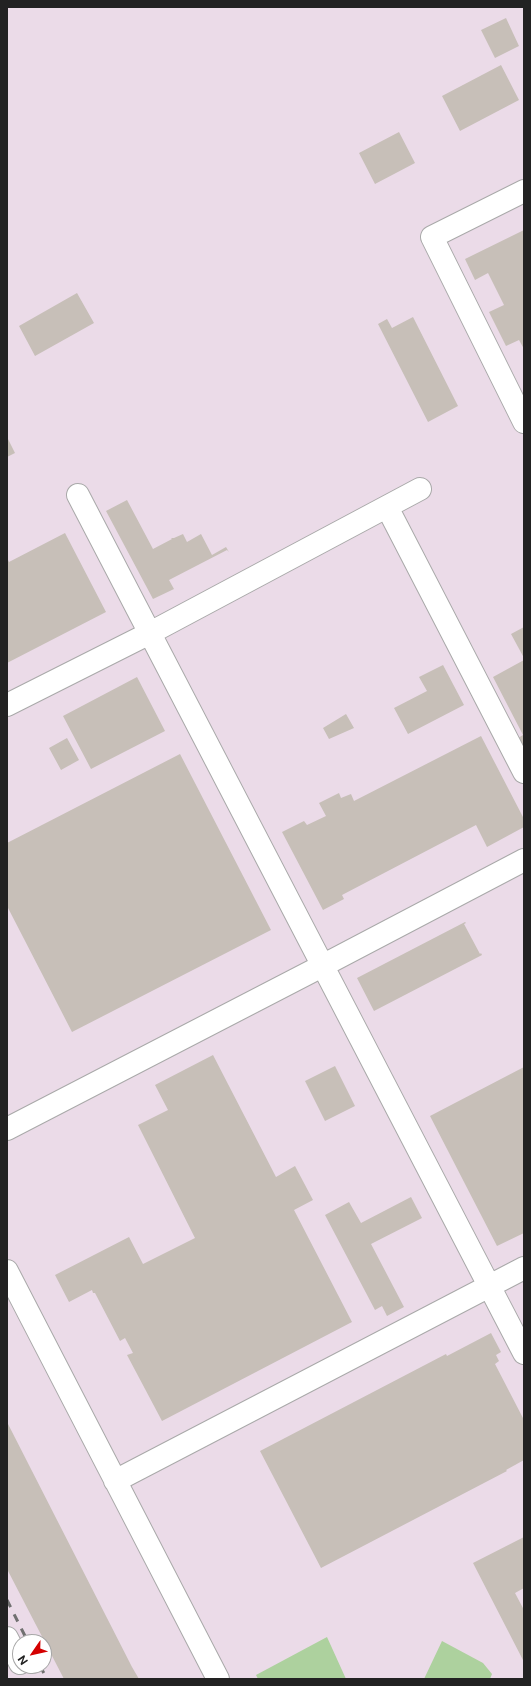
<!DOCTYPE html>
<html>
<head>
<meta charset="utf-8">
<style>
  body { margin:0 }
  #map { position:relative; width:531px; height:1686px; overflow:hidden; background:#f2efe9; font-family:"Public Sans",sans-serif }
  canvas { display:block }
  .frame { position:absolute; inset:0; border:8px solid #222; pointer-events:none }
  .north { position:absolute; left:12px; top:1634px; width:40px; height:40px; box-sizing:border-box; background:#fff; border:1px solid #a7a7a7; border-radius:50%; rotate:236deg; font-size:11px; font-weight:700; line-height:16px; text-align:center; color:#222 }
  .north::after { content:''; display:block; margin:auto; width:14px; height:18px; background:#d40000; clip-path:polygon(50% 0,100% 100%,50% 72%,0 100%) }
</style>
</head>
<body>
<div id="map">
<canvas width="531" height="1686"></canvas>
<div class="frame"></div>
<div class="north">N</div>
</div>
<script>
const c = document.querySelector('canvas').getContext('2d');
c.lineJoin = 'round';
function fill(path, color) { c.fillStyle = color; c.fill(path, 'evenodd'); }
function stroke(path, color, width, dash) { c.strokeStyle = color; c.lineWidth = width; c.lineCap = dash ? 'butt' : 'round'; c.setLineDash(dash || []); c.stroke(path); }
const industrial = new Path2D(`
  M7 7H524V1679H7ZM20 1642H44V1666H20Z`);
const forest = new Path2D(`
  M327 1637 346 1679H258L256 1675Z
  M442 1641 483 1663 492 1674 490 1679H424Z`);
const building = new Path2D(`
  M506 18 519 46 495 58 481 30Z
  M501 65 519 100 460 131 442 96Z
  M399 132 415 163 375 184 359 153Z
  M524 230V349L519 340 506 346 489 312 504 305 488 273 475 280 465 259Z
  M77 293 94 323 35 356 19 326Z
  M413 317 458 406 428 422 378 324 387 319 392 328Z
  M7 437 15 453 7 457Z
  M127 500 153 549 172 539 171 538H174L183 534 187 542 201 534 212 555 226 547 229 552 227 550 169 580 174 589 153 599 106 511Z
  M65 533 106 612 7 663V558L9 562Z
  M524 627V658L511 634Z
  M524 660V750L518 738 523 735 493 677Z
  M443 665 464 705 408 734 394 708 427 691 419 677Z
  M137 677 165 731 91 769 63 716Z
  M346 714 354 728 329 739 323 728Z
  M481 736 524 819V827L487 847 476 825 342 895 344 899 323 910 282 832 304 821 307 825 326 816 319 803 339 793 341 798 351 794 354 801Z
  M67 738 79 760 61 770 49 748Z
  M180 754 271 930 72 1032 7 906V843Z
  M465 922 466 923 464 924 480 954 481 953 482 955 374 1011 357 978Z
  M213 1055 276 1177 295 1166 313 1200 294 1210 352 1322 162 1421 127 1355 133 1353 125 1338 120 1341 95 1293H93L92 1290 69 1302 55 1275 129 1237 143 1264 195 1238 138 1125 168 1110 155 1085Z
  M335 1066 355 1106 325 1121 305 1081Z
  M524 1067V1233L497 1246 430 1116Z
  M411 1197 422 1218 371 1244 404 1307 387 1316 382 1306 375 1310 325 1215 349 1202 361 1223Z
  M491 1333 501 1352 496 1355 499 1361 495 1364 524 1420V1460L506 1470 507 1471 321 1568 260 1451 446 1354 447 1356Z
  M7 1422 132 1667 139 1679H64L7 1569Z
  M524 1537V1588L515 1593 524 1610V1662L473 1563Z`);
const minor = new Path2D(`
  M524 191 432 237 524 422
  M78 495 524 1353
  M387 507 524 772
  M7 705 150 633 420 489
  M7 1129 322 966 524 860
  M7 1271 218 1679
  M115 1481 524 1268
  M7 1638 20 1663`);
const rail = new Path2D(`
  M7 1600 28 1642
  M40 1666 47 1679`);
fill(industrial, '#ebdbe8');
fill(forest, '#add19e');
fill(building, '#c7bfb8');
stroke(minor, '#a9a9a9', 24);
stroke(minor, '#fff', 22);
stroke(rail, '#707070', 3, [8, 8]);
</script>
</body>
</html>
